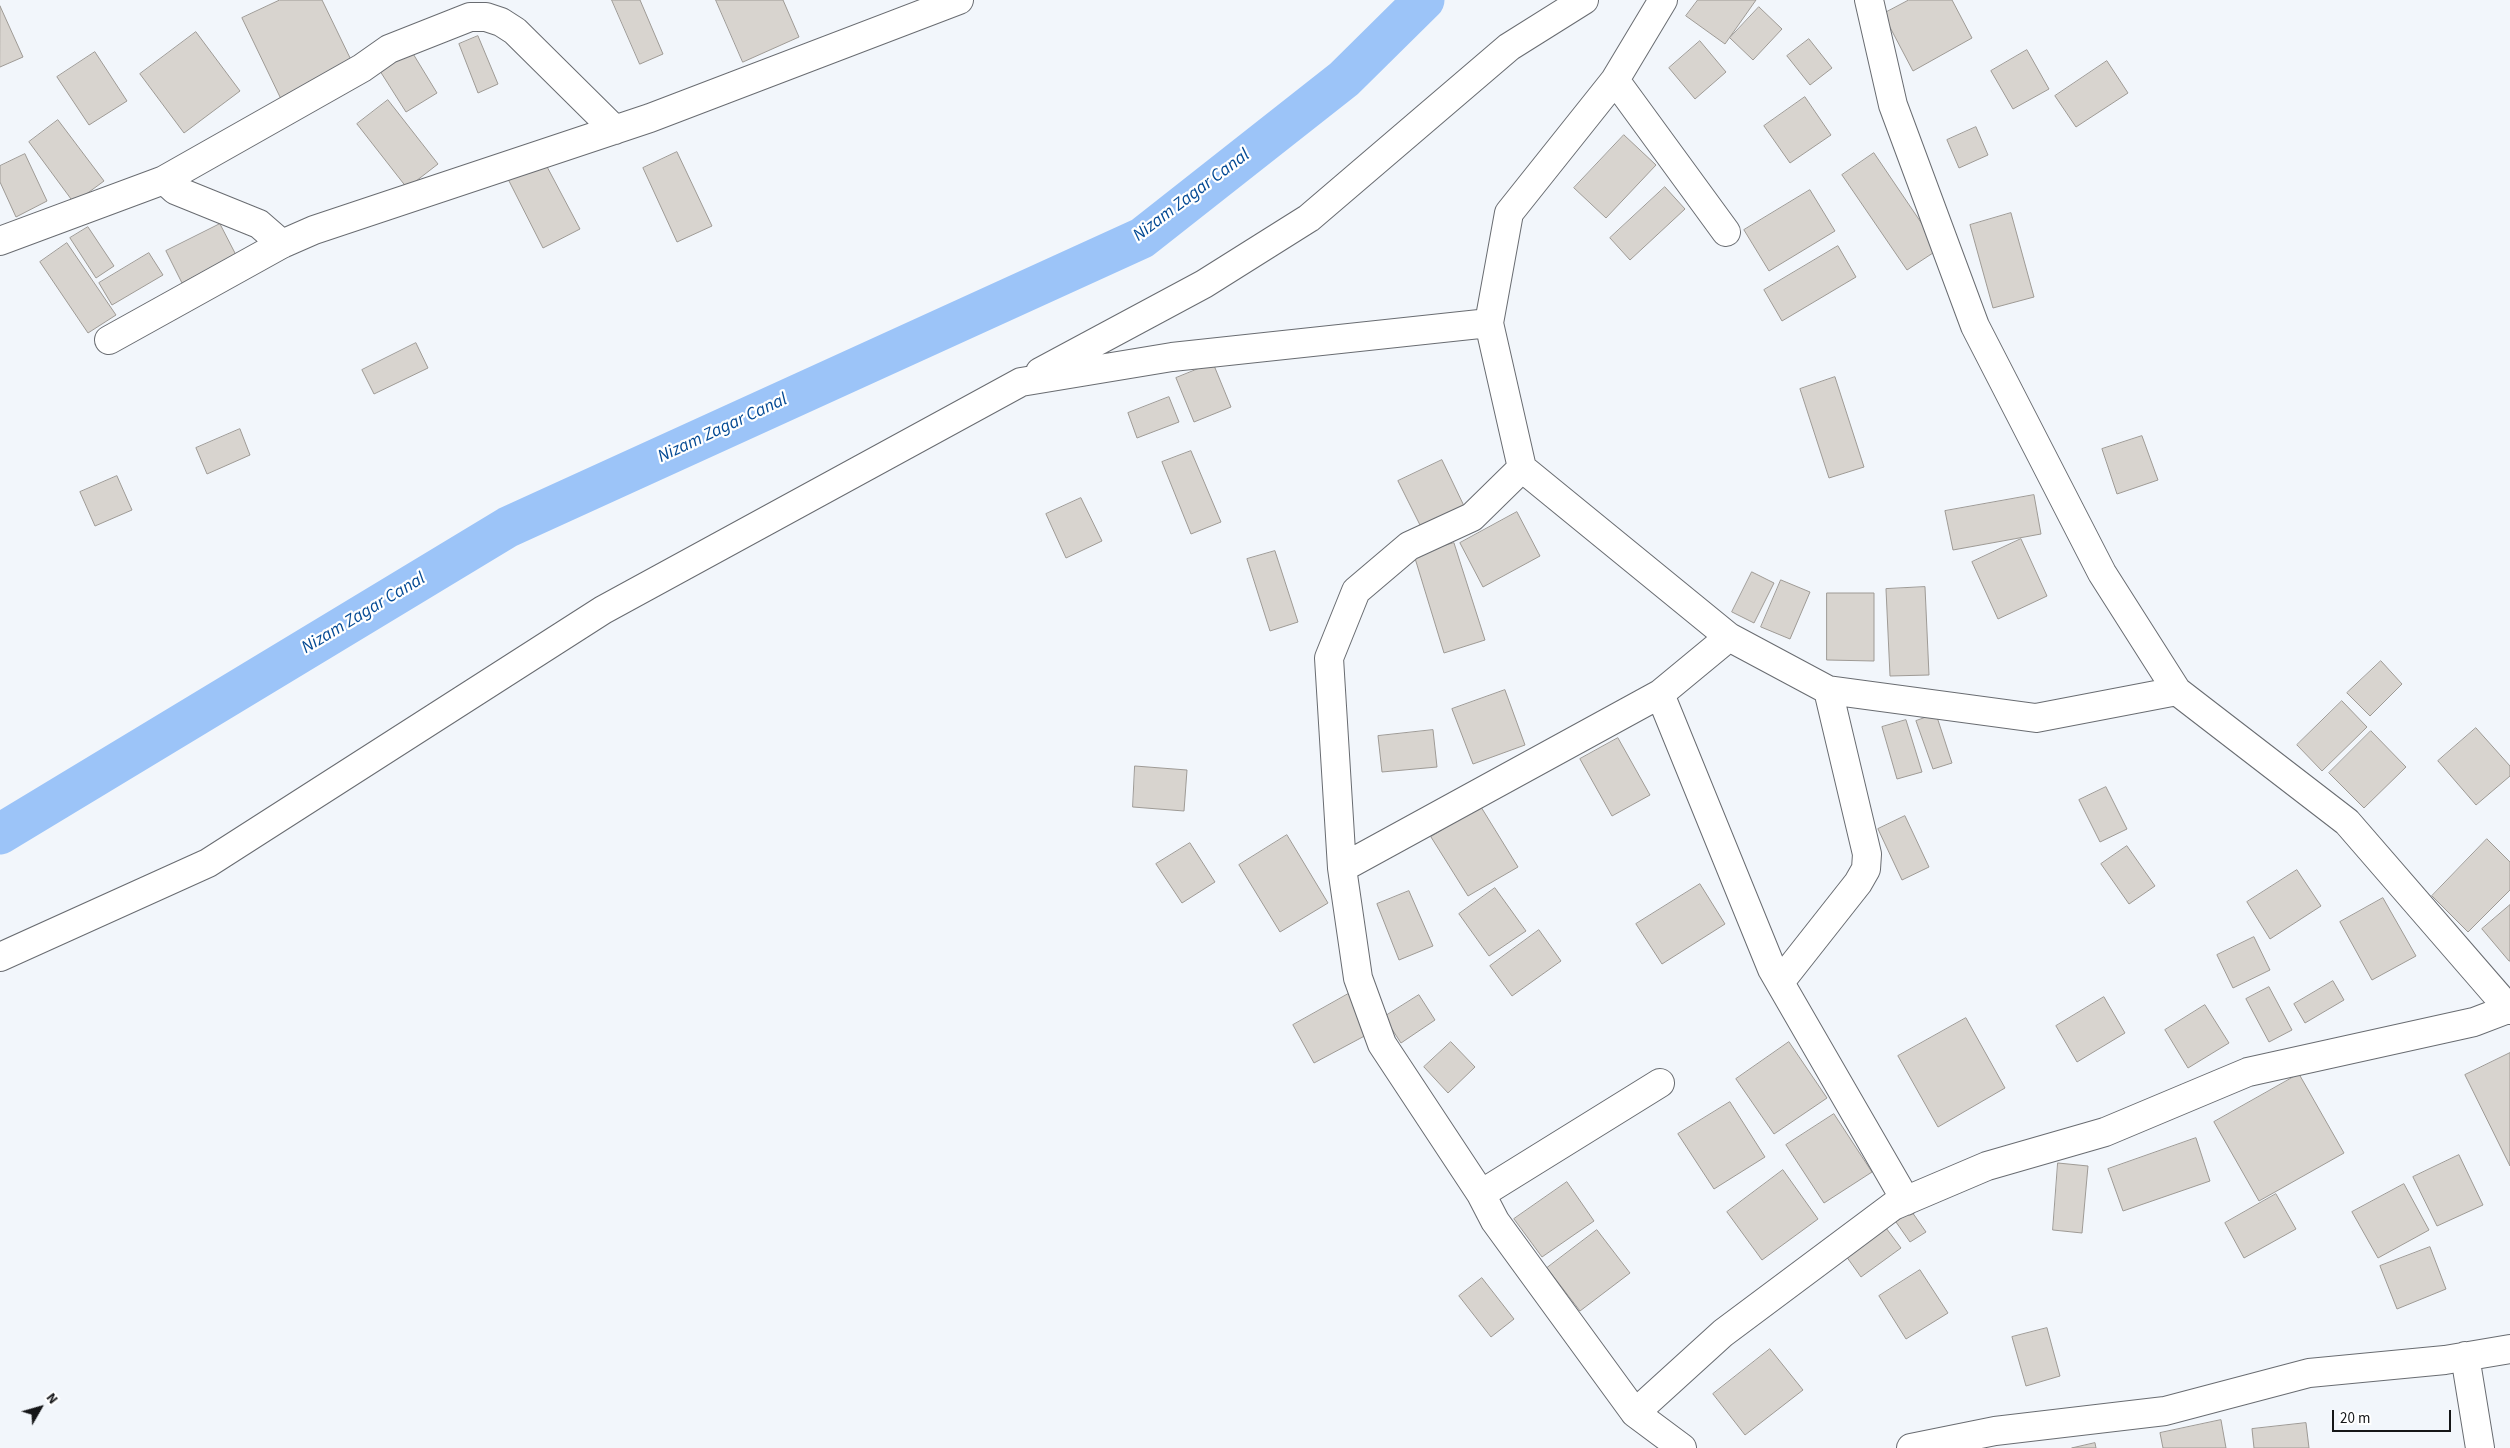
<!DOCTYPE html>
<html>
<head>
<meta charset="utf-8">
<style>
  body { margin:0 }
  #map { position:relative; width:2510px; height:1448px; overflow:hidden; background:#f2f6fb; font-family:"Source Sans 3",sans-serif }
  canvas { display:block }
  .north { position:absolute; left:15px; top:1383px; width:50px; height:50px; -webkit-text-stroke:4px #fff; paint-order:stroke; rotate:52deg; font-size:14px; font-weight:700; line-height:20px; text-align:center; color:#151618 }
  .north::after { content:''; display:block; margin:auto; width:18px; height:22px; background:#151618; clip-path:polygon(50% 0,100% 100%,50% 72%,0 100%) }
  .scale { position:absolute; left:2332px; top:1410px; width:119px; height:22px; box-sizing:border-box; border:2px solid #151618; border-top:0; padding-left:6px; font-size:15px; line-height:18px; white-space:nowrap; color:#151618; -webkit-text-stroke:4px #fff; paint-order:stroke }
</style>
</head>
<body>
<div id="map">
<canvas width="2510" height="1448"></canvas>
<div class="north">N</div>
<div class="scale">20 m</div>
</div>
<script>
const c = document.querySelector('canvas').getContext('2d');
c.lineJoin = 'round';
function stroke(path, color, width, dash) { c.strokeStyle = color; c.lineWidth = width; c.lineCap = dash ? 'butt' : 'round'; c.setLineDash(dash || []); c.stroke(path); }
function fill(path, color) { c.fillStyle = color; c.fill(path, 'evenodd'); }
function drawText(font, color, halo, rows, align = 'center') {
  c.font = font + ' "Source Sans 3",sans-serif'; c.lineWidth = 4.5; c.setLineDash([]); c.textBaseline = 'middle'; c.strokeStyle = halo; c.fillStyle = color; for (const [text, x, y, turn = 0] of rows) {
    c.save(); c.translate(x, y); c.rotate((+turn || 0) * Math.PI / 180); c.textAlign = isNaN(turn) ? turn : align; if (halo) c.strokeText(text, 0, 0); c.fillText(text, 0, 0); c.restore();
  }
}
const canal = new Path2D(`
  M0 834 508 527 1142 238 1344 79 1424 0`);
const building = new Path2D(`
  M280 0H322L353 64 281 99 242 18Z
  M612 0H640L663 54 640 64Z
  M716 0H783L799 37 743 62Z
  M1698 0H1756L1725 44 1686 16Z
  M1909 0H1952L1972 38 1913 71 1883 14Z
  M0 6 23 57 0 67Z
  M1759 7 1782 29 1753 60 1730 38Z
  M196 32 240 91 184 133 140 74Z
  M478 36 498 84 478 93 459 44Z
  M1809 39 1832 68 1810 85 1787 56Z
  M1700 41 1726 72 1695 99 1669 68Z
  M2027 50 2049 89 2013 109 1991 71Z
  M95 52 127 101 89 125 57 77Z
  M412 52 437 93 406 112 380 71Z
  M2107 61 2128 93 2076 127 2055 96Z
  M1805 97 1831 135 1790 163 1764 126Z
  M388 100 438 164 407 188 357 124Z
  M58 120 104 181 74 203 29 142Z
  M1976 127 1988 155 1959 168 1947 140Z
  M1624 135 1656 165 1606 218 1574 188Z
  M677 152 712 226 677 242 643 168Z
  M1874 153 1939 249 1907 270 1842 175Z
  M25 154 47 201 16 217 0 182V166Z
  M544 161 580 229 543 248 508 179Z
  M1665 187 1685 209 1630 260 1610 238Z
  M1810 190 1835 231 1769 271 1744 230Z
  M2011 213 2034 297 1993 308 1970 225Z
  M220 224 236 255 182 283 166 251Z
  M88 227 114 266 96 278 70 238Z
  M67 243 116 315 88 333 40 262Z
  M1838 246 1856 277 1782 321 1764 290Z
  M149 253 163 275 112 305 99 283Z
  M416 343 428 368 374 394 362 370Z
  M1213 363 1231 407 1194 422 1176 378Z
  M1835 377 1864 467 1829 478 1800 389Z
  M1169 397 1179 422 1137 438 1128 413Z
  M240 429 250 455 207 474 196 448Z
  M2142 436 2158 480 2117 494 2102 449Z
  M1191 451 1221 522 1191 534 1162 462Z
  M1442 460 1465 508 1422 529 1398 481Z
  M117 476 132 510 95 526 80 492Z
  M2034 495 2041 534 1953 550 1945 511Z
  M1081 498 1102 541 1066 558 1046 514Z
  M1517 512 1540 556 1483 587 1460 543Z
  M2021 539 2047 596 1998 619 1972 562Z
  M1454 543 1485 640 1444 653 1414 555Z
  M1275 551 1298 622 1270 631 1247 559Z
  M1752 572 1774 583 1754 623 1732 612Z
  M1781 580 1810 592 1790 639 1761 627Z
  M1925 587 1929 675 1890 676 1886 589Z
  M1827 593H1874V661L1827 660Z
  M2381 661 2402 684 2370 716 2347 693Z
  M1505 690 1525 745 1473 764 1452 709Z
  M2342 701 2367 727 2322 771 2297 745Z
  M1936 714 1952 763 1933 769 1916 721Z
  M1906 720 1922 772 1897 779 1882 727Z
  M2476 728 2510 766V776L2476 805 2438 761Z
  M1433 730 1437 767 1382 772 1378 736Z
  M2371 731 2406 767 2364 808 2329 773Z
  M1618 738 1650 795 1612 816 1580 759Z
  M1135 766 1187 770 1184 811 1133 807Z
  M2106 787 2127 829 2100 842 2079 800Z
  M1481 807 1518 867 1468 896 1431 837Z
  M1905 816 1929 867 1902 880 1878 829Z
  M1287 835 1328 903 1280 932 1239 865Z
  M2487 839 2510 862V890L2468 932 2432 896Z
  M1190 843 1215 882 1182 903 1156 864Z
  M2127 846 2155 886 2129 904 2101 864Z
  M2297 870 2321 906 2270 939 2247 902Z
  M1700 884 1725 924 1662 964 1636 924Z
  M1495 888 1526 931 1489 956 1459 914Z
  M1409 891 1433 946 1399 960 1377 904Z
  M2383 898 2416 956 2372 980 2340 922Z
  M2510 905V961H2509L2482 929Z
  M1539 930 1561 961 1512 996 1490 966Z
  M2254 937 2270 970 2233 988 2217 955Z
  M2333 981 2344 1000 2305 1023 2294 1004Z
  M2269 987 2292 1030 2269 1042 2246 999Z
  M1350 993 1372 1032 1314 1063 1293 1025Z
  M1419 995 1435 1020 1401 1043 1384 1017Z
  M2104 997 2125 1033 2077 1062 2056 1026Z
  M2205 1005 2229 1043 2188 1068 2165 1030Z
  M1966 1018 2005 1088 1938 1127 1898 1056Z
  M1451 1042 1475 1067 1448 1093 1424 1067Z
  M1789 1042 1827 1098 1774 1134 1736 1079Z
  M2510 1053V1166L2465 1075Z
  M2299 1074 2344 1153 2259 1201 2214 1122Z
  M1730 1102 1765 1157 1714 1189 1678 1134Z
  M1834 1114 1872 1172 1824 1203 1786 1145Z
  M2196 1138 2210 1181 2123 1211 2108 1169Z
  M2459 1155 2483 1205 2437 1226 2413 1177Z
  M2058 1163 2088 1166 2082 1233 2053 1230Z
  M1783 1170 1818 1219 1762 1260 1727 1212Z
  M1567 1182 1594 1221 1542 1257 1514 1219Z
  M2404 1184 2429 1230 2378 1258 2352 1212Z
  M2276 1194 2296 1229 2244 1258 2225 1223Z
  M1912 1212 1926 1232 1910 1242 1896 1222Z
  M1886 1228 1901 1248 1861 1277 1846 1256Z
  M1597 1230 1630 1273 1580 1311 1547 1268Z
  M2430 1247 2446 1289 2397 1309 2380 1266Z
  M1920 1270 1948 1313 1906 1339 1879 1296Z
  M1482 1278 1514 1319 1491 1337 1459 1296Z
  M2047 1328 2060 1376 2026 1386 2012 1337Z
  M1770 1349 1803 1390 1745 1435 1713 1394Z
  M2221 1420 2226 1448H2163L2160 1433Z
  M2306 1423 2309 1448H2254L2252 1429Z
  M2095 1443 2096 1448H2072Z`);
const minor = new Path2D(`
  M1869 0 1893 105 1975 326 2102 573 2177 691
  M1615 80 1663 0
  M0 241 164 180
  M282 244 259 224 175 190 164 180 362 68 389 49 470 17H486L501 22 515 31 615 130
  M1489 323 1509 213 1615 80 1726 232
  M109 340 282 244 314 230 650 118 959 0
  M1040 372 1204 284 1309 218 1509 47 1584 0
  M1660 694 1772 969 1906 1201
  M1342 868 1329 658 1356 591 1409 546 1472 517 1522 468
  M0 957 208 863 603 610 1021 382 1172 357 1489 323 1522 468 1729 637 1828 690 2036 718 2177 691 2347 822 2510 1010
  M1780 982 1858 883 1866 869 1867 854 1828 690
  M1481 1194 1660 1083
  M2465 1356 2480 1448
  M1635 1413 1495 1221 1481 1194 1382 1044 1358 978 1342 868 1660 694 1729 637
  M1682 1448 1635 1413 1723 1333 1893 1206 1987 1166 2105 1132 2248 1072 2474 1022 2508 1009
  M1911 1448 1995 1431 2165 1411 2309 1373 2445 1360 2510 1349`);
const waterNames = [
  ["Nizam Zagar Canal",1192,196,-37],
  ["Nizam Zagar Canal",723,429,-25],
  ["Nizam Zagar Canal",364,614,-31]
];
stroke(canal, '#9cc4f8', 41);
fill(building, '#d8d4cf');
stroke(building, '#9e9a95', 1);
stroke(minor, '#696c71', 30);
stroke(minor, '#fff', 28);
drawText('italic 18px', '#044a94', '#fff', waterNames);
</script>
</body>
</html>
